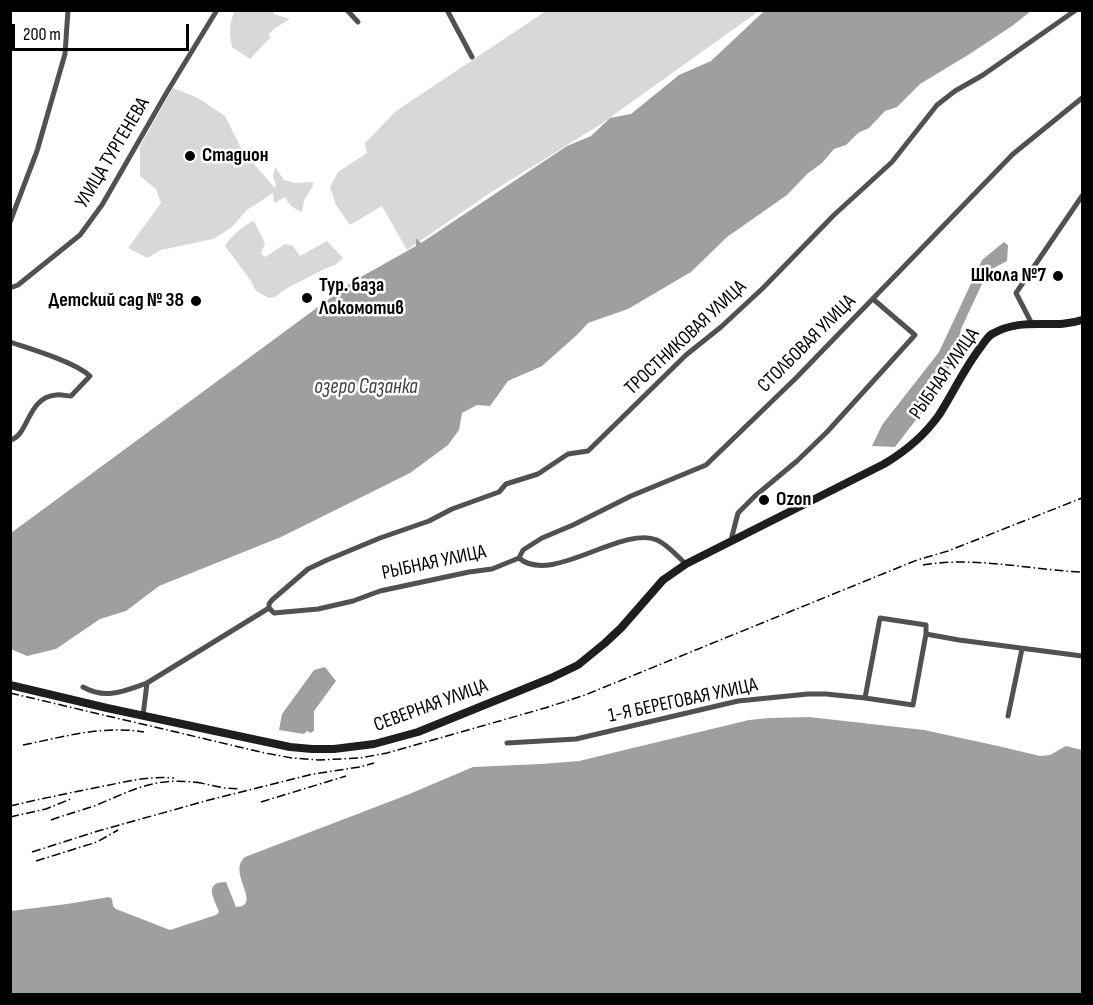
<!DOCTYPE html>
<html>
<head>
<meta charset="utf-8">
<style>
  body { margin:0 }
  #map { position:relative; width:1093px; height:1005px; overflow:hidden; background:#fff; font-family:"Sofia Sans Condensed",sans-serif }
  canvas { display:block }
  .frame { position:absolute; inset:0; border:12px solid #000; pointer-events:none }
  .scale { position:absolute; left:12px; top:24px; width:177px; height:27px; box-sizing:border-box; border:3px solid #000; border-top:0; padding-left:8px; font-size:18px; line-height:21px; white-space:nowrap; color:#000; -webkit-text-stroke:4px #fff; paint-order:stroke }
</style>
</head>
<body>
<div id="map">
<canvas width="1093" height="1005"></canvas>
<div class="frame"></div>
<div class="scale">200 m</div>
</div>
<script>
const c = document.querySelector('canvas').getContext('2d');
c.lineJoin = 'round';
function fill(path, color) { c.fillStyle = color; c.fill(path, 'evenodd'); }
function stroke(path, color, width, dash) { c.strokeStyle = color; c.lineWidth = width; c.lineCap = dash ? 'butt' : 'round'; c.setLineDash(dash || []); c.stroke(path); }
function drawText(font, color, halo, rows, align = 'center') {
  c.font = font + ' "Sofia Sans Condensed",sans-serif'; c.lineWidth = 5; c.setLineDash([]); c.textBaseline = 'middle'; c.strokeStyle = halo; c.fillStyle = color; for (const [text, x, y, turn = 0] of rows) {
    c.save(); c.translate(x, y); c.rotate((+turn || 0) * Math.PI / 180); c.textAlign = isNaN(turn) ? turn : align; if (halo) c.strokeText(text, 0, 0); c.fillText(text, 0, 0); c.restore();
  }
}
const green = new Path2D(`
  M235 11H272L274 14 290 19 275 28 269 34 270 38 250 59 232 47C229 33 229 23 235 11Z
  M546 11H759L601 124 493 191 407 250 382 206 350 225 336 205 330 187 338 172 367 153 365 143 396 111Z
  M173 88 198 98 225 116 243 152 275 188 276 185 273 176 275 167 284 180 295 183 313 182V186L304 200 302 212C294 209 289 205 285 197L274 203 273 193 247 210 231 228 213 239 161 250 147 258 128 248 161 203 156 189 140 176V146Z
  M254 221 265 243 261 254 265 257 285 244 293 246 300 256 327 241 343 258 335 265 324 269 284 290 275 297 269 298 256 291 251 281 225 246C230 237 245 224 254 221Z`);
const water = new Path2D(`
  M767 10 1031 11 1012 26 968 55 920 84 897 107 885 111 869 128 858 133 846 145 834 149 822 163 807 174 787 195 727 237 691 272 628 309 588 323 578 334 542 366 508 381 490 406 477 405 462 413 459 430 448 445 410 473 281 537 159 586 126 611 100 619 56 649 27 656 11 649V533L352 282 416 246V238L421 243 567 146 591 136 610 118 631 114 679 75 711 61 762 13Z
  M1004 242 1008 245 1007 261 988 271 961 329 956 356 929 403 895 447 872 446 882 425 939 352 982 260Z
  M325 667 336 681 314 711V731L310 733 307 731 304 734 279 730 282 714 314 670Z
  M809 717 924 730 998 746 1040 756 1050 755 1066 746 1082 750V994H11V911L67 904 109 897 112 899 113 906 116 909 170 930 216 915 219 912C214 898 203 882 226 882L236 907C264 906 226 872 245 857L407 795 473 767 541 764 579 761 749 720 769 718Z`);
const street = new Path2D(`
  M347 10 358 22
  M447 10 472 57
  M10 222 37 151 65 54 68 10
  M10 288 18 285 80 235 102 205 167 92 217 10
  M1032 324 1016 293 1082 196
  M10 342C31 349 75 362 90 376L71 396C66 396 61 394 56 395 27 397 29 436 10 440
  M731 540 738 513 755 496 797 461 827 432 915 335 873 299
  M519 558 523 550 542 538 573 525 631 496 706 465 796 378 1013 154 1082 98
  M269 608V604L272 600 308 569 327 560 380 538 429 521 452 509 499 492 506 484 538 474 568 454 588 451 686 355 721 327 763 288 834 215 892 162 937 105 955 91 983 75 1076 10
  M83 687C106 700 124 691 147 683
  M865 698 880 618 926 625V634L959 640 1082 656
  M143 716 147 683 269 608 274 613 318 609 353 601 380 591 469 572 492 569 519 558C551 586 622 525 657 540 668 545 677 556 686 564
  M1008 716 1022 649
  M507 743 576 739 738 701 808 694H826L865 698 913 705 926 634`);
const secondary = new Path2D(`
  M10 685 107 708 290 747 312 749H334L374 744 418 732 551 678 578 665 605 643 621 628 663 580 686 564 884 464C906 451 924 436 939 415 953 393 964 369 980 348 984 343 987 337 992 334 1023 316 1052 330 1082 320`);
const rail = new Path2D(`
  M923 565C976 556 1029 570 1082 572
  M10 693 265 753 292 758 318 760 360 758 387 753 545 708 585 695 917 560 948 551 1082 498
  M23 745C63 737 103 725 144 732
  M196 782 224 788 240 789
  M261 802 346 776
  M10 806C40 799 69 793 99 787 125 782 146 776 174 778
  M10 817 46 809 73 798
  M51 820C67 814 84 810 99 804 121 795 142 784 165 782 178 780 190 782 202 783
  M32 852 98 831 209 800 313 774 360 767 374 763
  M36 861 97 842 118 830`);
const markers = [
  [190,156,6,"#000"],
  [1058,276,6,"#000"],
  [307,298,6,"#000"],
  [196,301,6,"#000"],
  [764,500,6,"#000"]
];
const streetNames = [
  ["УЛИЦА ТУРГЕНЕВА",113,153,-59],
  ["ТРОСТНИКОВАЯ УЛИЦА",686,338,-43],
  ["СТОЛБОВАЯ УЛИЦА",807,344,-45],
  ["РЫБНАЯ УЛИЦА",945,374,-55],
  ["РЫБНАЯ УЛИЦА",434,563,-12],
  ["1-Я БЕРЕГОВАЯ УЛИЦА",683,701,-12],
  ["СЕВЕРНАЯ УЛИЦА",431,706,-20]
];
const poiNames = [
  ["Стадион",202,156],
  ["Школа №7",1046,276,"right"],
  ["Тур. база",319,286],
  ["Локомотив",319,309],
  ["Детский сад № 38",184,301,"right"],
  ["Ozon",776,500]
];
const waterNames = [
  ["озеро Сазанка",366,388]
];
fill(green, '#d8d8d8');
fill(water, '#9f9f9f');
stroke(street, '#515151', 5);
stroke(secondary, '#1e1e1e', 8);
stroke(rail, '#000', 1.5, [9, 3, 1.5, 3]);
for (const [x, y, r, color] of markers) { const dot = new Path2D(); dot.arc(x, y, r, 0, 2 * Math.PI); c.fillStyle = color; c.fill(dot); stroke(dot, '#fff', 2); }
drawText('20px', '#000', '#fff', streetNames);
drawText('bold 20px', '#000', '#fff', poiNames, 'left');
drawText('italic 21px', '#404040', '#fff', waterNames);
</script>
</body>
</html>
